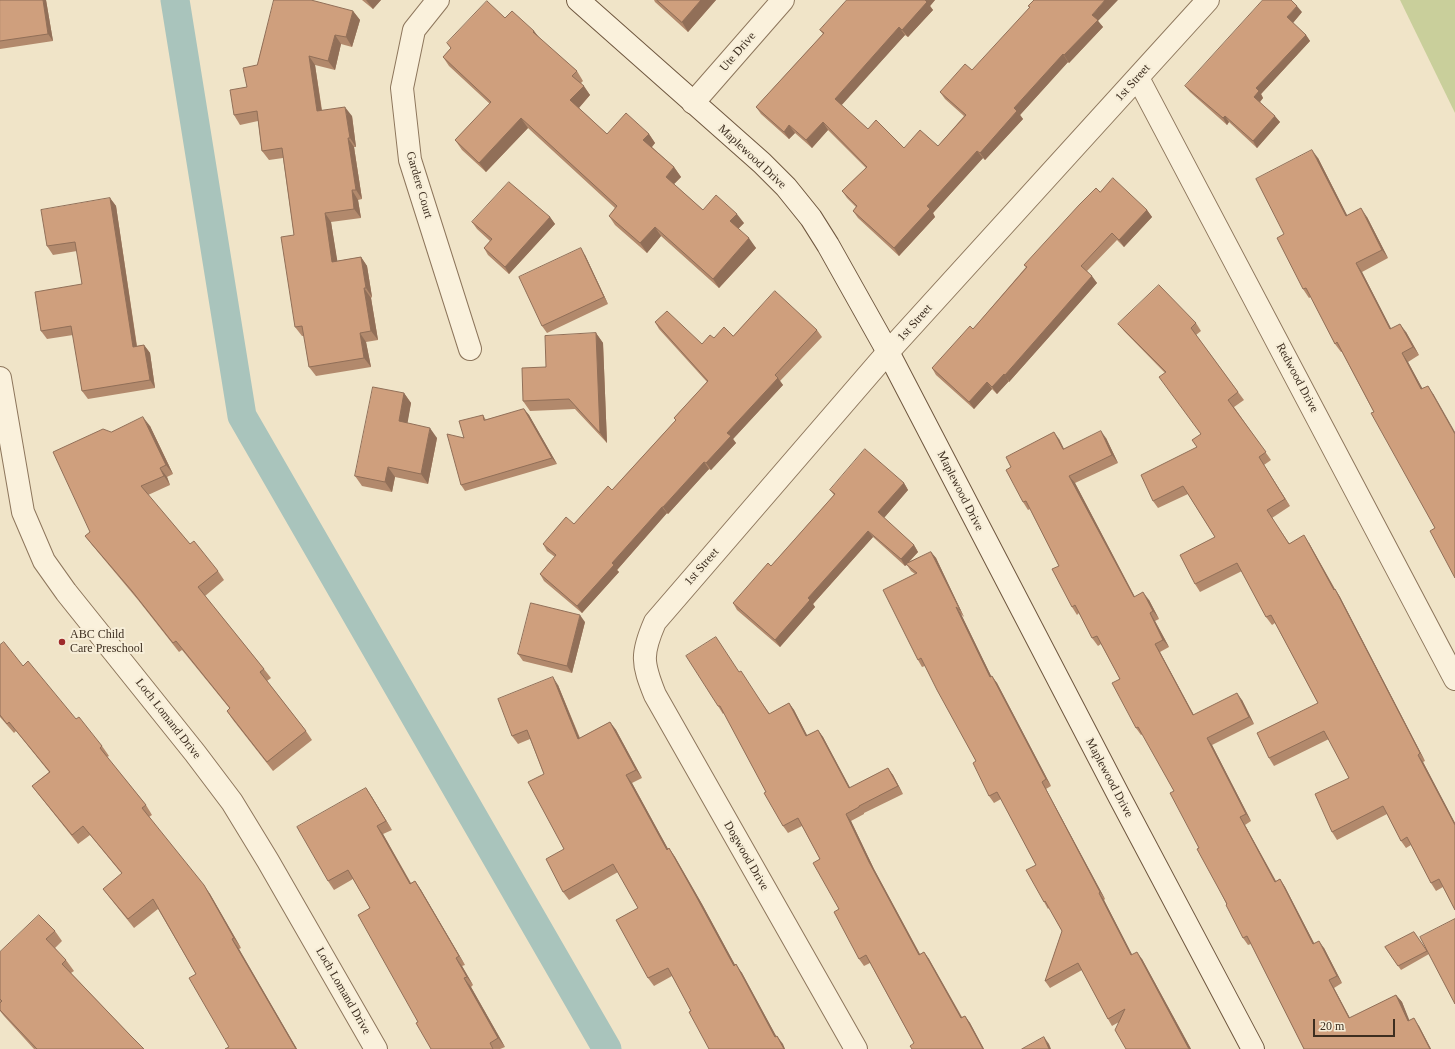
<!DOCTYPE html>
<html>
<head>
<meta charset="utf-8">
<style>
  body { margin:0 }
  #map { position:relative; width:1455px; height:1049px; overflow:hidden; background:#f0e4c8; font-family:Georgia,serif }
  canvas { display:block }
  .scale { position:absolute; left:1313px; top:1019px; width:82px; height:18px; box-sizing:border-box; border:2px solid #3d2e20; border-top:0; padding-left:5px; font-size:12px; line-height:14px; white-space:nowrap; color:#3d2e20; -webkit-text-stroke:3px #f7eed8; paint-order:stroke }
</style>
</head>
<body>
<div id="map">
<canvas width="1455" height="1049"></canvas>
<div class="scale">20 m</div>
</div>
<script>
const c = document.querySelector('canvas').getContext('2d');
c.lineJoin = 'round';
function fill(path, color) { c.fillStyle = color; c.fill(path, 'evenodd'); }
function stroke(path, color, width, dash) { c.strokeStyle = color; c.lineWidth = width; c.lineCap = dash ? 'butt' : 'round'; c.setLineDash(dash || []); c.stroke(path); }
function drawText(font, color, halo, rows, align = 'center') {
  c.font = font + ' Georgia,serif'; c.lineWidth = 4; c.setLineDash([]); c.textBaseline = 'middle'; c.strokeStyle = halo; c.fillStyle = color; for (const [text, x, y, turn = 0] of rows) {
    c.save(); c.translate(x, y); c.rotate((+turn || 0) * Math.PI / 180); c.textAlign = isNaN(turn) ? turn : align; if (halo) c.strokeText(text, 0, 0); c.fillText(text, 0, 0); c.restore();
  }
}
const green = new Path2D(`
  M1400 0H1455V113Z`);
const canal = new Path2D(`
  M175 0 242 416 607 1049`);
const street = new Path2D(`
  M438 0 414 30 402 88 410 160 470 349
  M1138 78 1455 679
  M693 103 783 0
  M0 378 23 512 44 561 66 592 195 753 232 802 268 861 376 1049
  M856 1049 655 695C642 663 641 654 655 622L888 352 1208 0`);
const secondary = new Path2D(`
  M578 0 762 163 786 187 811 218 828 245 888 352 1119 796 1253 1049`);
const wall = new Path2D(`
  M0 0H46L53 41 0 49Z
  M362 0H381L373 9Z
  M654 0H716L688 32 655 2Z
  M847 0H935L930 6 933 10 908 37 905 35 841 105 868 129 904 148 938 146 964 116 945 99 940 92 972 70 1098 21 1103 27 1069 63 1068 62 1020 115 1023 119 985 160 983 158 933 213 935 217 899 256 858 218 853 211 856 207 847 198 842 191 866 168 828 130 812 148 795 133 789 139 761 114 756 107 823 34 820 30Z
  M353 11 360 20 352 47 341 44 335 70 315 65 322 110 352 116 356 147H354L362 199 358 200 361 218 331 222 337 261 361 257 367 266 372 297 371 298 378 340 366 342 371 367 316 376 309 367 304 336H302L295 327 294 235 283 158 269 160 262 151 258 121 240 125 234 115 257 65Z
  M1302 12 1293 23 1306 35 1310 41 1261 94 1263 98 1260 102 1280 122 1257 148 1229 122 1227 125 1190 92 1185 86Z
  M534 31 539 38 577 71 583 81 581 83 590 95 579 108 607 134H649L655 143 652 147 674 167 681 177 674 184 703 210 744 223 738 229 756 248 719 288 661 236 647 253 615 225 609 216 615 208 528 128 486 172 462 150 455 140 490 104 449 66 443 57 451 48 447 43Z
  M1318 158 1347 215 1367 217 1388 258 1362 272 1391 329 1406 332 1419 355 1408 362 1422 388 1434 395 1435 528 1342 352H1341L1335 344 1311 297 1309 298 1303 289 1284 234Z
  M1100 192 1147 210 1152 217 1124 247 1117 240 1087 271 1097 283 1009 382V381L997 394 992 389 974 409 936 375 932 368 973 329 1026 267 1024 265Z
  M110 198 116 206 137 346 144 345 150 353 155 388 88 399 82 391 73 335 47 339 41 331 82 284 77 251 53 255 47 246Z
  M550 217 555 224 509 274 488 255 484 248 490 241 477 229 472 222Z
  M585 255 608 304 547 333 542 326Z
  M655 322 702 344 714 338 817 330 822 337 780 381 783 385 733 439 736 443 711 470 709 469 668 514 667 513 617 570 619 572 582 613 544 581 540 574 555 557 547 551 543 544 574 524 612 490 676 420 674 418 707 382 659 329Z
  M1196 323 1201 331 1196 335 1244 400 1234 407 1271 460 1264 465 1290 506 1272 518 1289 543H1309L1335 589 1340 597 1425 761 1423 762 1455 823V910L1443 887 1436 891 1431 883 1411 845 1406 848 1401 841 1387 814 1337 840 1332 832 1349 778 1329 739 1274 766 1269 758 1318 703 1275 623 1272 625 1266 617 1242 571 1200 592 1195 584 1215 537 1188 494 1158 508 1153 501 1197 447 1201 434 1165 373 1124 331 1118 324Z
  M596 333 603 343 607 443 575 409 530 411 523 401 546 367Z
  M404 393 411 403 407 423 437 438 428 484 395 477 392 492 362 486 355 476Z
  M524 409 529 415 557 464 465 491 461 485 464 438 483 415 486 420Z
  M150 426 173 474 167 477 170 485 148 495 190 544 218 571 224 580 205 596 264 669 271 678 267 681 306 731 312 740 273 771 233 720 227 711 230 709 182 650 179 652 138 600 92 545 85 536 90 532 111 432Z
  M1106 438 1118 463 1075 483 1135 597 1149 600 1159 619 1155 621 1169 647 1160 652 1194 715 1242 700 1254 724 1212 745 1251 821 1245 825 1276 881 1280 879 1285 887 1314 943 1324 948 1342 983 1334 988 1350 1018 1396 995 1402 1002 1409 1021 1419 1026 1431 1049H1304L1251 944 1248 945 1243 938 1199 848 1174 791 1143 734 1141 735 1136 728 1120 679 1101 644 1098 646 1092 638 1079 613 1077 615 1072 607 1059 566 1030 509 1028 510 1023 502 1059 439 1064 449Z
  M904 483 908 490 884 518 914 545 918 552 909 562 931 552 936 558 964 617 961 614 991 676 997 683 1051 786 1046 789 1105 899 1104 900 1132 955 1142 959 1191 1049 1119 1022 1112 1026 1108 1019 1082 970 1050 988 1045 981 1062 931 1049 908 1048 909 1044 902 1036 865 1001 799 994 803 989 796 976 761 925 666 922 667 918 660 915 574 911 571 907 565 905 566 873 537 813 604 815 607 780 647 737 610 733 603 771 566 834 495 830 490Z
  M585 622 572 673 523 661 518 654Z
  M0 645 23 666 102 746 109 756 107 757 146 805 152 815 149 817 210 894 241 948 239 949 297 1049H225L229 1047 196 974 158 909 134 928 110 898 103 889 122 874 90 835 78 844 39 795 32 786 49 772 16 731 14 733 0 717Z
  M739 672 770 714 789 703 794 710 807 735 818 730 823 737 850 788 888 768 893 775 903 794 864 813V814L851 821 874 869 920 954 924 952 929 959 962 1017 965 1016 970 1023 984 1049H912L914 1043 870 963 864 966 859 959 820 859 802 826 788 833 783 826 766 792 724 713 723 714 718 706Z
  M558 685 580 738 610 722 616 730 642 778 632 783 668 849 669 848 675 857 702 904 735 965 742 973 776 1036H777L785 1049H709L691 1011 672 976 654 986 648 978 638 908 618 872 569 900 563 892 564 849 544 774 530 739 518 744 512 736Z
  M366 788 372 797 392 830 383 834 411 883 415 881 421 890 465 965 462 966 473 985 471 987 505 1047 500 1049H431L418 1022 370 908 353 879 334 890 328 881Z
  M55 931 62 941 55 948 66 960 74 971 71 973 130 1035 144 1049H34L4 1016 0 1011V1003H1L0 1002V952Z
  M1414 932 1429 954 1401 970 1385 947Z`);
const shadedWall = new Path2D(`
  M43 0H46L53 41 48 34Z
  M366 0H381L373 9Z
  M701 0H716L688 32 682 22Z
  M925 0H935L930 6 933 10 908 37 902 30Z
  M1105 0H1118L1098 21 1103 27 1069 63 1064 55 1092 15Z
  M1297 6 1302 12 1292 24 1287 17Z
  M353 11 360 20 352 47 346 37Z
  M899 27 905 35 840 107 835 99Z
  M534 31 541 40 533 32Z
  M335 35 341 44 335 70 328 61Z
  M1306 35 1310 41 1261 94 1263 98 1259 103 1254 97 1256 88Z
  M1063 54 1068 62 1020 115 1023 119 985 160 980 153 1014 108Z
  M309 56 315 65 323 120 317 111Z
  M584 86 590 95 577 110 570 100Z
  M345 107 352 116 356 147 350 138Z
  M1225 116 1229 122 1227 125 1223 118Z
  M1275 116 1280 122 1257 148 1253 141Z
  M521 118 528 128 486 172 479 163Z
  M823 122 828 130 812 148 806 140Z
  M789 125 795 133 789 139 784 132Z
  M649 134 655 143 650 149 643 140Z
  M348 138 354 147 362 199 356 190Z
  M1312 150 1318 158 1352 225 1346 216Z
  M977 151 983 158 933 213 935 217 899 256 894 248 927 206Z
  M674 167 681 177 672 186 666 177Z
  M352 190 358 200 361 218 354 209Z
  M110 198 116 206 138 355 133 347Z
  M1361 208 1367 217 1388 258 1382 250Z
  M1147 210 1152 217 1124 247 1119 240Z
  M325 213 331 222 339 271 332 262Z
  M737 214 744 223 737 230 730 221Z
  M550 217 555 224 509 274 505 267Z
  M655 227 661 236 647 253 640 243Z
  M749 238 756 248 719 288 713 279Z
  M581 248 585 255 608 304 604 297Z
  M361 257 367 266 372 297 366 288Z
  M1356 263 1362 272 1396 338 1390 329Z
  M1092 276 1097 283 1009 382 1005 375Z
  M364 288 371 298 378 340 371 331Z
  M1400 324 1406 332 1419 355 1413 347Z
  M360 333 366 342 371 367 364 358Z
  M596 333 603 343 607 443 600 433Z
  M144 345 150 353 155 388 150 380Z
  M1402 353 1408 362 1427 397 1421 389Z
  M1004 374 1009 381 997 394 992 387Z
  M778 378 783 385 733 439 736 443 711 470 706 463 727 433Z
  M987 382 992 389 974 409 969 402Z
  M1428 386 1434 395 1455 432V434Z
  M404 393 411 403 406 432 399 421Z
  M524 409 529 415 557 464 552 458Z
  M143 417 150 426 173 474 166 465Z
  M430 428 437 438 428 484 421 474Z
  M1101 431 1106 438 1118 463 1112 455Z
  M1054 432 1059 439 1068 457 1063 449Z
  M1259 457 1264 465 1290 506 1285 499Z
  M704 462 709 469 668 514 663 507Z
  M388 467 395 477 392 492 385 482Z
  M160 468 167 477 170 485 164 476Z
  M1069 476 1075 483 1139 605 1134 597Z
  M904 483 908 490 883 519 878 512Z
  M662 507 667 513 617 570 619 572 582 613 577 606 612 563Z
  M868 531 873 537 813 604 815 607 780 647 775 640 808 598Z
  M1304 535 1309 543 1339 597 1334 590Z
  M914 545 918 552 905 566 901 559Z
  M931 552 936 558 964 617 960 610Z
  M1335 589 1340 597 1425 761 1420 753Z
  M1143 592 1149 600 1159 619 1153 611Z
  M956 607 961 614 995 684 990 677Z
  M1150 613 1155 621 1169 647 1163 640Z
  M580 615 585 622 572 673 567 666Z
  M1155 644 1160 652 1198 723 1193 715Z
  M992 676 997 683 1051 786 1046 779Z
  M553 677 558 685 583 747 578 739Z
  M1237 693 1242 700 1254 724 1249 717Z
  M789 703 794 710 811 743 806 736Z
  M610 722 616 730 642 778 636 770Z
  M818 730 823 737 854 795 849 788Z
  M1207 738 1212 745 1251 821 1246 814Z
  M1418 755 1423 762 1455 823V825Z
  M888 768 893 775 903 794 898 786Z
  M626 775 632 783 673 858 667 850Z
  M1042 782 1046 789 1105 899 1100 892Z
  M366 788 372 797 392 830 386 821Z
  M846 814 851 821 874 869 924 962 919 955 869 862Z
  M1240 817 1245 825 1280 889 1275 882Z
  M377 826 383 834 416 893 410 884Z
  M669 848 675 857 702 904 740 974 734 966Z
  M1280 879 1285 887 1318 951 1313 944Z
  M415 881 421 890 465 965 459 956Z
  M204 885 210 894 241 948 234 938Z
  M1099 893 1104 900 1136 962 1131 955Z
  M232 939 239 949 297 1049H296L278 1019Z
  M1319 941 1324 948 1342 983 1337 976Z
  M924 952 929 959 966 1025 961 1018Z
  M1137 952 1142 959 1191 1049H1189Z
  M456 958 462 966 473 985 467 977Z
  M736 964 742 973 781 1045 775 1037Z
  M464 978 471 987 505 1047 498 1038Z
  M1329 980 1334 988 1354 1026 1349 1018Z
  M1396 995 1402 1002 1413 1029 1408 1021Z
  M965 1016 970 1023 984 1049H983Z
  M1414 1018 1419 1026 1431 1049H1430Z
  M777 1036 783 1044 785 1049H784Z
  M1044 1037 1049 1044 1051 1049H1049Z`);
const building = new Path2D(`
  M0 0H43L48 34 0 41Z
  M274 0H311L353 11 346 37 335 35 328 61 309 56 317 111 345 107 350 138H348L356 190H352L354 209 325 213 332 262 361 257 366 288H364L371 331 360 333 364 358 309 367 302 326 295 327 281 237 294 235 282 148 262 151 257 111 234 115 230 90 247 87 243 68 257 65Z
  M657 0H701L682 22Z
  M847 0H925L927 2 902 30 899 27 835 99 868 129 876 120 904 148 920 130 938 146 966 115 940 92 965 64 972 70 1030 7 1028 6 1034 0H1105L1092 15 1098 20 1064 55 1063 54 1014 108 1017 111 980 153 977 151 927 206 930 209 894 248 853 211 857 206 842 191 867 167 823 122 806 140 789 125 784 132 756 107 824 33 820 30Z
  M1263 0H1291L1297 6 1287 17 1306 35 1256 88 1259 91 1254 97 1275 116 1253 141 1225 116 1223 118 1185 86Z
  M487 1 505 18 512 11 534 31 533 32 577 71 572 76 584 86 570 100 607 134 626 113 649 134 643 140 674 167 666 177 703 210 716 195 737 214 730 221 749 238 713 279 655 227 640 243 609 216 617 206 521 118 479 163 455 140 491 102 443 57 451 48 447 43Z
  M1312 150 1346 216 1361 208 1382 250 1356 263 1390 329 1400 324 1413 347 1402 353 1421 389 1428 386 1455 434V578L1430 531 1435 528 1371 413 1374 412 1337 342 1335 344 1306 288 1303 289 1277 238 1284 234 1256 179Z
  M1113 178 1147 210 1119 240 1112 233 1081 266 1092 276 1005 375 1004 374 992 387 987 382 969 402 932 368 970 326 973 329 1027 267 1024 265 1079 205 1096 188 1100 192Z
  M509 182 550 217 505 267 484 248 492 239 472 222Z
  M110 198 133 347 144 345 150 380 82 391 71 326 41 331 35 292 82 284 75 242 47 246 41 210Z
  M581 248 604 297 542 326 519 277Z
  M1159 285 1196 323 1191 328 1238 392 1228 400 1266 452 1259 457 1285 499 1267 510 1289 544 1304 535 1334 590 1335 589 1420 753 1418 755 1455 825V910L1439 879 1431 883 1407 837 1401 841 1383 806 1332 832 1315 794 1349 778 1324 731 1269 758 1257 733 1318 703 1271 615 1266 617 1237 563 1195 584 1180 555 1215 537 1183 486 1153 501 1141 475 1197 447 1192 440 1201 434 1159 377 1166 372 1118 324Z
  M775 291 817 330 775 375 778 378 727 433 731 436 706 463 704 462 663 507H662L612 563 614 565 577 606 540 574 556 555 543 544 566 517 574 524 608 486 612 490 676 420 674 418 708 381 655 322 667 311 702 344 710 335 714 338 724 327 733 336Z
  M596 333 600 433 569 399 523 401 522 368 546 367 545 336Z
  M373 387 404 393 399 421 430 428 421 474 388 467 385 482 355 476Z
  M524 409 552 458 461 485 447 434 464 438 459 421 483 415 484 420Z
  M143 417 166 465 160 468 164 476 141 486 190 544 194 541 218 571 198 587 264 669 260 672 306 731 267 762 227 711 230 708 176 641 173 643 132 591 85 536 90 532 53 452 103 429 111 432Z
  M1101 431 1112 455 1069 476 1134 597 1143 592 1153 611 1150 613 1163 640 1155 644 1193 715 1237 693 1249 717 1207 738 1246 814 1240 817 1275 882 1280 879 1313 944 1319 941 1337 976 1329 980 1349 1018 1396 995 1408 1021 1414 1018 1430 1049H1304L1247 936 1243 938 1226 905 1227 904 1197 849 1199 848 1170 793 1174 791 1138 727 1136 728 1112 683 1120 679 1097 636 1092 638 1075 605 1072 607 1052 569 1059 566 1026 501 1023 502 1006 470 1011 467 1006 457 1054 432 1063 449Z
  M865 449 904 483 878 512 914 545 901 559 868 531 808 598 810 600 775 640 733 603 768 563 771 566 835 494 830 490Z
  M931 552 960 610 956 607 990 677 992 676 1046 779 1042 782 1100 892 1099 893 1131 955 1137 952 1189 1049H1126L1115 1030 1125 1009 1108 1019 1078 963 1045 981 1062 931 1045 901 1044 902 1026 870 1036 865 997 792 989 796 973 763 976 761 937 690 921 658 918 660 883 590 917 573 906 564Z
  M531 603 580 615 567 666 518 654Z
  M716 637 739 672 741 671 769 714 789 703 806 736 818 730 849 788 888 768 898 786 859 806V807L846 814 869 862 919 955 924 952 961 1018 965 1016 983 1049H912L910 1046 914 1043 866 955 859 959 834 912 839 909 813 863 820 859 798 818 783 826 764 793 766 792 720 706H718L686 656Z
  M4 642 23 666 28 661 76 719 79 717 102 746 100 748 146 805 142 808 204 885 234 938 232 939 296 1049H225L229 1047 189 978 196 974 153 899 128 919 103 889 122 873 83 826 72 835 32 786 50 772 9 722 7 724 0 715V645Z
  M553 677 578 739 610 722 636 770 626 775 667 850 669 848 696 896 734 966 736 964 775 1037 777 1036 784 1049H709L689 1012 691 1011 668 968 648 978 616 920 638 908 613 864 563 892 546 859 564 849 528 782 544 774 527 730 512 736 498 699Z
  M366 788 386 821 377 826 410 884 415 881 459 956 456 958 467 977 464 978 498 1038 490 1043 493 1049H431L416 1023 418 1022 358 915 370 908 348 870 328 881 297 827Z
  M39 915 55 931 46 939 66 960 62 964 130 1035 144 1049H37L0 1010V1003L2 1001 0 999V952Z
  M1455 919V1004L1420 937Z
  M1414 932 1427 951 1398 966 1385 947Z
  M1044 1037 1049 1049H1022Z`);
const markers = [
  [62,642,4,"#9e2a2b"]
];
const streetNames = [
  ["Ute Drive",738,52,-49],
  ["1st Street",1133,83,-48],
  ["Maplewood Drive",752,157,43],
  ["Gardere Court",419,185,74],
  ["1st Street",915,323,-48],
  ["Redwood Drive",1297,378,62],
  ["Maplewood Drive",960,491,63],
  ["1st Street",702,567,-49],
  ["Loch Lomand Drive",168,719,52],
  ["Maplewood Drive",1109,778,62],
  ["Dogwood Drive",746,856,60],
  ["Loch Lomand Drive",343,991,60]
];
const poiNames = [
  ["ABC Child",70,635],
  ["Care Preschool",70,649]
];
fill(green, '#c9cf9b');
stroke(canal, '#a9c4bc', 29);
stroke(street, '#8d765c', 24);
stroke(secondary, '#6f573f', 24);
stroke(street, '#faf1dc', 22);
stroke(secondary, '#faf1dc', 22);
fill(wall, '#b2896c');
fill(shadedWall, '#916f58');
fill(building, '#cf9f7d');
stroke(building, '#916f58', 1);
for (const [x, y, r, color] of markers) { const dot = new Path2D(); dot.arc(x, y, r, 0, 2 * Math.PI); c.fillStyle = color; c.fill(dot); stroke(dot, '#f7eed8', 1.5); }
drawText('12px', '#3d2e20', '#f7eed8', streetNames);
drawText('12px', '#3d2e20', '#f7eed8', poiNames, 'left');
</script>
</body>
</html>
